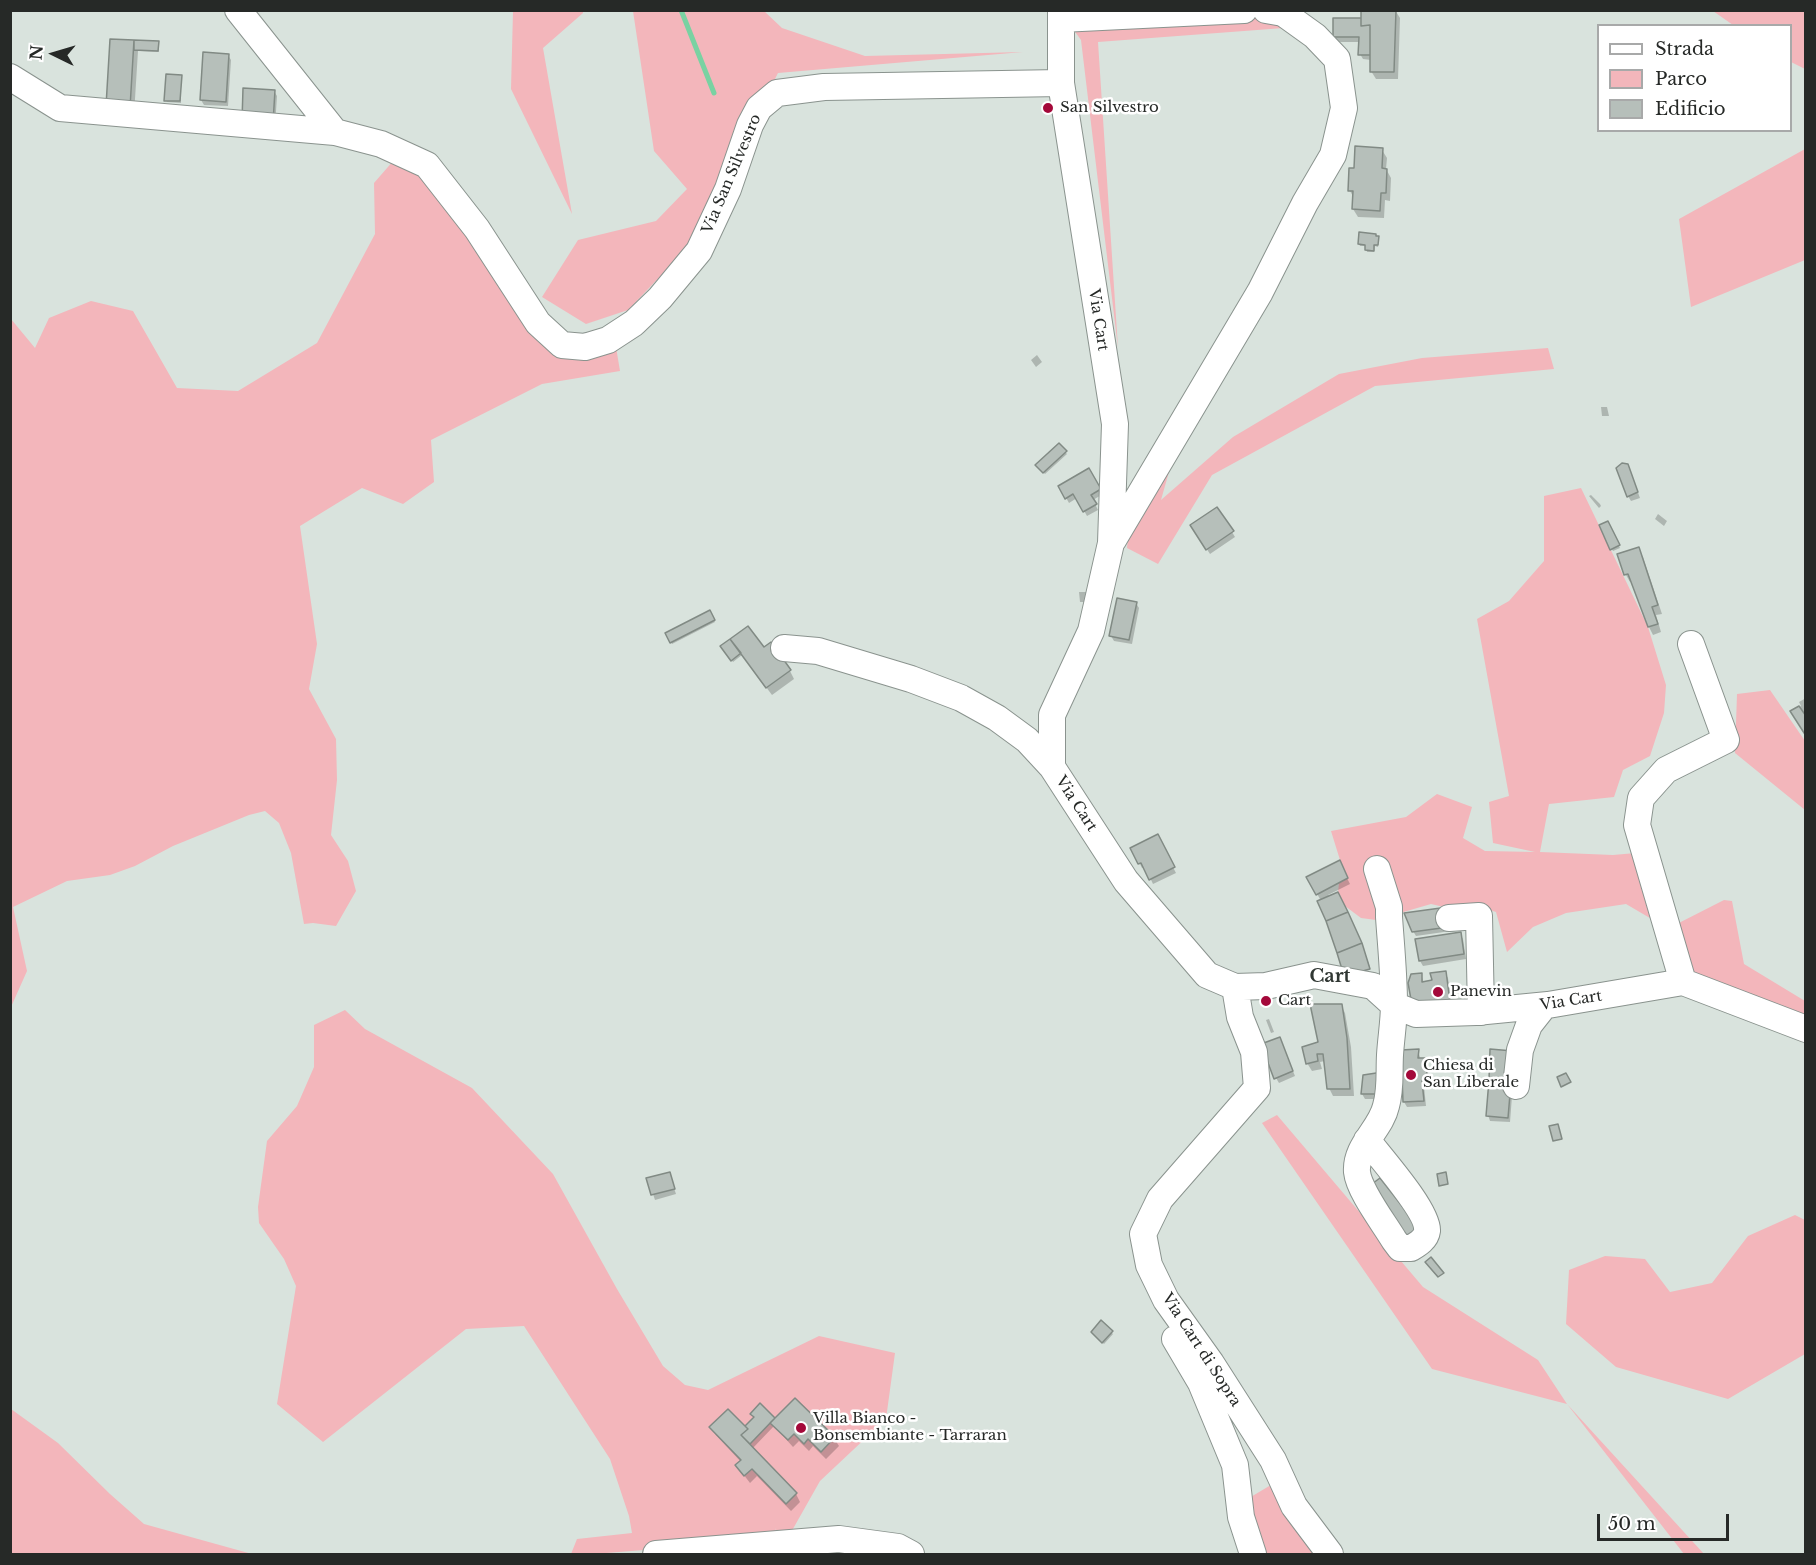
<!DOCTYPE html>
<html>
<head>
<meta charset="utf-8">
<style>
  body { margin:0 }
  #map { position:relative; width:1816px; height:1565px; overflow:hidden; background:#d9e3dd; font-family:"Libre Baskerville",serif }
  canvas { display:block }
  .frame { position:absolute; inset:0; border:12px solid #262927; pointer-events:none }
  .legend { position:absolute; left:1597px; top:24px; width:195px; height:108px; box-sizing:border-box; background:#fff; border:2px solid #a8a9a9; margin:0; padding:8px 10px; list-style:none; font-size:18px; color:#262927 }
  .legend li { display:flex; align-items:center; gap:12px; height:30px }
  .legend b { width:30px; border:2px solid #a8a9a9 }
  .north { position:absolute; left:24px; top:24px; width:60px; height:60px; -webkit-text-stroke:4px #fff; paint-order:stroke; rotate:275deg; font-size:16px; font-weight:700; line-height:24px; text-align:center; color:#262927 }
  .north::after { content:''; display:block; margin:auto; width:21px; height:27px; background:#262927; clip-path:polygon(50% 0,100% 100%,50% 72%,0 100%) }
  .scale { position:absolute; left:1597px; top:1514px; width:132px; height:27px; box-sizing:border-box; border:3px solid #262927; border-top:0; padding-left:8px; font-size:18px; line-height:21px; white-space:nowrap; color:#262927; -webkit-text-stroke:4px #fff; paint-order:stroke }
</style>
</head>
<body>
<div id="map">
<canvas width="1816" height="1565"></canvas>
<div class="frame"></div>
<ul class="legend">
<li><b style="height:8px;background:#fff"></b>Strada</li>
<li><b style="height:16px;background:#f3b6bb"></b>Parco</li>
<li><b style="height:16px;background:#b6bfba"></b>Edificio</li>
</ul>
<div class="north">N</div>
<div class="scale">50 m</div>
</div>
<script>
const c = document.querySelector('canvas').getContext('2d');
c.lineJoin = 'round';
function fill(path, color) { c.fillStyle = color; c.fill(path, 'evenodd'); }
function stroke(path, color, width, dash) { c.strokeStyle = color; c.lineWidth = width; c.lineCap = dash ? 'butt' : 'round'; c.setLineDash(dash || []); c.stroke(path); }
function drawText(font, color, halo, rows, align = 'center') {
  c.font = font + ' "Libre Baskerville",serif'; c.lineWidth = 5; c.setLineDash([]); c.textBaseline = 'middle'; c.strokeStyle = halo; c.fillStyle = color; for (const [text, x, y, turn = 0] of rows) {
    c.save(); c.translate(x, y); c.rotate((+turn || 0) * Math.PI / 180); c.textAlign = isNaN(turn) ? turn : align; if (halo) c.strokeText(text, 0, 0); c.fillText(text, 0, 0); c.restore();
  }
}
const green = new Path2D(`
  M513 11H583V13L543 48 572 214 511 89Z
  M633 11H764L782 28 865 56 1023 52 778 73 693 242 628 310 586 324 542 297 578 240 656 221 687 189 654 151Z
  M1060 11H1296L1297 27 1098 42 1118 348 1081 40Z
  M1713 11H1805V69L1791 62 1790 26 1733 25Z
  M1805 149V260L1691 307 1679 219Z
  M394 160 424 171 558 351 616 347 620 371 542 384 431 440 434 482 403 504 362 488 300 526 317 644 309 689 336 739 337 780 331 835 348 861 356 891 336 926 313 923 304 924 291 853 279 823 265 811 249 815 173 846 135 866 110 875 67 881 13 907 27 971 11 1007V319L35 348 49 318 91 301 133 311 177 388 238 391 317 343 375 234 374 183Z
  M1548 348 1554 369 1375 386 1212 475 1158 564 1127 548 1133 489 1184 419 1161 500 1233 437 1339 374 1422 358Z
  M1581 488 1648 627 1666 685 1664 713 1650 756 1623 770 1614 797 1549 804 1540 852 1613 855 1647 852 1655 921 1626 904 1566 913 1533 927 1507 952 1496 912 1487 909 1457 910 1431 904 1376 920 1361 918 1345 906 1338 892 1339 883 1348 878 1340 860 1331 831 1406 817 1437 794 1472 807 1463 838 1485 851 1535 852 1493 843 1489 802 1509 796 1477 619 1509 601 1544 561V496Z
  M1770 690 1805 741V810L1735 753 1737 694Z
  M1724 900 1732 901 1744 964 1805 1001V1037L1711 1006 1669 928Z
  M345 1010 365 1029 472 1088 553 1174 617 1289 663 1366 685 1385 708 1390 819 1336 895 1353 886 1419 820 1481 785 1543 775 1528 780 1539 594 1554H571L577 1539 632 1533 629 1516 610 1459 524 1326 466 1329 323 1442 277 1404 296 1286 284 1259 259 1223 258 1207 267 1141 297 1106 314 1067V1025Z
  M1277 1115 1423 1287 1538 1360 1567 1404 1704 1554H1684L1567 1404 1432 1369 1262 1123Z
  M1795 1215 1805 1220V1354L1728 1399 1616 1367 1566 1324 1569 1270 1605 1256 1645 1259 1670 1292 1712 1283 1748 1236Z
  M11 1409 58 1443 110 1494 144 1524 252 1554H11Z
  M1281 1479 1330 1554H1253L1239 1504Z`);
const shadow = new Path2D(`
  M1395 10 1400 18 1398 79H1376L1371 71V60L1363 59 1360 54V42H1338L1335 37 1363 19Z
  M111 40 158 43 159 45V52L138 51 134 115Z
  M228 55 231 60 228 106 204 105 201 100Z
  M181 76V103L167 102 166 100Z
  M274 91 277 96 275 127 246 126Z
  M1382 150 1387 158 1386 169 1391 178 1390 201 1385 200 1384 218 1358 217 1353 209 1354 198 1350 191 1356 170Z
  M1376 237 1379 239 1378 247 1375 246 1374 252H1367L1366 246H1360L1359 244Z
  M1037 355 1042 362 1036 367 1031 360Z
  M1601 407H1607L1609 416H1602Z
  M1065 452 1067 454 1045 474 1038 467Z
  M1089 470 1103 494 1093 500 1098 510 1087 516 1077 498 1069 503 1060 487Z
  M1630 471 1640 498 1631 501 1628 496Z
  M1591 495 1600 504 1601 506 1599 508 1589 496Z
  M1658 514 1667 521 1664 526 1655 519Z
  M1607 523 1620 548 1613 551 1600 526Z
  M1195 531 1232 532 1235 537 1210 554Z
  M1638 549 1643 557 1662 614 1656 615 1661 632 1653 635 1649 627 1633 582H1630L1626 575Z
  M1079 592H1087L1088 602H1080Z
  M1136 603 1139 608 1132 644 1114 641 1111 636Z
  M710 612 715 622 672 644 667 633Z
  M722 647 764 649 790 671 794 679 772 695 742 655 733 662Z
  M1806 698V734L1792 712 1801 706 1799 702Z
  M1157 836 1176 873 1153 884 1145 867 1142 868 1132 848Z
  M1339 862 1350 884 1328 895 1351 918 1364 950 1370 967 1321 901 1308 877Z
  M1450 914 1451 931 1416 936 1413 931Z
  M1460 934 1463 939 1466 959 1423 966 1420 961 1417 940Z
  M1445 973 1448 978 1452 1007 1414 1005 1421 974 1424 983 1434 981Z
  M1341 1005 1345 1013 1351 1047 1354 1096H1333L1329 1088 1325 1061 1320 1062 1322 1069 1312 1071 1307 1063Z
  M1269 1019 1274 1032 1271 1033 1266 1020Z
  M1282 1044 1295 1076 1279 1083 1276 1078Z
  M1418 1051 1421 1060H1424L1427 1065 1430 1085 1424 1086 1426 1106 1407 1107 1404 1102V1087L1399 1088 1397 1083Z
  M1515 1058 1510 1122 1490 1121 1488 1115Z
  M1364 1076 1384 1099H1365L1362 1094Z
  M669 1173 676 1194 655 1200 648 1179Z
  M1101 1322 1113 1334 1104 1344 1094 1334Z
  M795 1400 834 1438 839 1446 826 1459 813 1446 809 1451 799 1441 793 1447 774 1426 752 1449 796 1494 800 1502 791 1511 757 1476 750 1483 737 1466 741 1462 716 1435 711 1427 745 1428 755 1418 752 1414 775 1420Z`);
const stream = new Path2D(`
  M681 10 714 93`);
const building = new Path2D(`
  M1361 10H1396L1394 72H1370V25L1361 26Z
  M1333 18H1361V26L1370 25V55H1358L1359 37H1333Z
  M110 39 134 40 130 108 106 106Z
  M134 40 159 41 158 51 134 50Z
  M203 52 229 54 226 102 200 100Z
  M166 74 182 75 180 101H164Z
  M243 88 275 90 273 123 242 121Z
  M1355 146 1383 148 1382 168 1387 169 1386 193H1381L1380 211 1352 209 1353 191H1348L1349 168H1354Z
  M1359 232 1376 234V236H1379L1378 245H1374V251L1365 250V245L1358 244Z
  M1059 443 1067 451 1043 473 1035 465Z
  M1622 463 1628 464 1638 492 1627 497 1616 468Z
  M1089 468 1101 489 1091 495 1097 504 1083 512 1073 494 1065 499 1058 486Z
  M1217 507 1234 531 1206 550 1190 525Z
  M1608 521 1620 545 1610 550 1599 525Z
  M1639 547 1658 605 1652 607 1658 624 1648 627 1628 574 1624 575 1617 554Z
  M1117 598 1137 602 1129 640 1109 636Z
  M710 610 715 620 670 643 665 633Z
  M748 626 764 647 771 642 791 670 766 688 730 639Z
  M730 639 741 653 731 661 720 646Z
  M1799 706 1806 716V736L1790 711Z
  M1158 834 1175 867 1149 880 1141 863 1138 864 1130 848Z
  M1340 860 1348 878 1316 895 1306 877Z
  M1338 892 1348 912 1326 921 1317 901Z
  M1448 907 1449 927 1412 932 1404 913Z
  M1348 912 1362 943 1337 953 1326 921Z
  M1461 932 1464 954 1419 961 1415 939Z
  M1362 943 1370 969 1344 976 1337 953Z
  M1446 971 1450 1002 1412 1005 1408 983 1411 974 1422 973V982L1432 980 1430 973Z
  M1310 1004H1342L1347 1038 1350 1089H1327L1323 1054H1317L1318 1061 1306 1064 1302 1047 1318 1042Z
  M1280 1037 1293 1071 1274 1079 1261 1044Z
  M1419 1049 1418 1058H1425L1428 1081H1422L1424 1101 1403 1102 1401 1050Z
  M1490 1049 1513 1051 1511 1082 1489 1080Z
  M1383 1072 1382 1094H1361L1363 1075Z
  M1566 1073 1571 1082 1561 1087 1557 1077Z
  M1489 1080 1511 1082 1508 1118 1486 1116Z
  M1558 1124 1562 1139 1553 1141 1549 1126Z
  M670 1172 675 1189 651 1195 646 1178Z
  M1446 1172 1448 1184 1439 1186 1437 1174Z
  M1380 1178 1422 1231 1406 1244 1365 1189Z
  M1431 1257 1444 1273 1438 1277 1425 1262Z
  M1101 1320 1113 1331 1102 1343 1091 1332Z
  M795 1398 835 1437 821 1452 808 1439 804 1444 794 1434 788 1440 770 1423Z
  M760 1403 775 1418 750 1444 741 1435 748 1429 745 1426 754 1417 750 1414Z
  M728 1409 748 1429 741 1435 797 1493 786 1504 752 1469 744 1476 735 1465 741 1460 709 1427Z`);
const minor = new Path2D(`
  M238 10 335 132 381 144 427 165 477 229 538 323 562 345 585 347 608 340 634 323 660 298 699 251 728 189 750 125 759 108 777 93 824 87 1061 83
  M1061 10V83L1115 424 1111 543 1091 631 1052 715V767L1126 881 1207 975 1235 987 1266 986 1314 975 1373 986 1394 1005 1416 1014 1476 1012 1548 1005 1683 982 1806 1029
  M1061 19 1244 10
  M10 77 60 108 335 132
  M1113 540 1260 292 1305 203 1333 155 1344 108 1337 59 1315 36 1283 13 1266 10
  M784 648 818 651 911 679 961 698 997 718 1027 740 1052 767
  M1449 918 1479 916 1481 1012
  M1683 982 1637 825 1641 798 1666 770 1726 740 1691 644
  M1235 987 1240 1017 1254 1052 1257 1088 1160 1199 1143 1234 1149 1265 1166 1300 1211 1363 1273 1460 1294 1506 1330 1554
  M1516 1086 1520 1050 1529 1025 1544 1006
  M1367 1140C1380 1157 1429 1212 1427 1231 1426 1239 1418 1244 1411 1248H1400L1394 1240C1384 1223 1359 1191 1357 1172 1355 1146 1381 1129 1386 1106 1391 1089 1389 1072 1390 1055 1391 1038 1394 1021 1394 1004 1394 975 1391 946 1389 917V907L1377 869
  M1175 1339 1201 1383 1235 1465 1241 1517 1253 1554
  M656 1554 839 1539 898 1547 911 1554`);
const markers = [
  [1048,108,6,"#a4093a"],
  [1438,992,6,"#a4093a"],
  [1266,1001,6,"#a4093a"],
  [1411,1075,6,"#a4093a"],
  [801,1428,6,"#a4093a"]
];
const poiNames = [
  ["San Silvestro",1060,108],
  ["Panevin",1450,992],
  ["Cart",1278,1001],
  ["Chiesa di",1423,1066],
  ["San Liberale",1423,1083],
  ["Villa Bianco -",813,1419],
  ["Bonsembiante - Tarraran",813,1436]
];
const streetNames = [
  ["Via San Silvestro",732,174,-67],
  ["Via Cart",1098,320,81],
  ["Via Cart",1076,804,57],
  ["Via Cart",1571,1001,-9],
  ["Via Cart di Sopra",1201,1350,57]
];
const quarterNames = [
  ["Cart",1330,977]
];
fill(green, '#f3b6bb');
fill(shadow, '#0003');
stroke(stream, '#79d2a2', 5);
fill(building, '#b6bfba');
stroke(building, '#818a84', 1.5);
stroke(minor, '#8a938e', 28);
stroke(minor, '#fff', 26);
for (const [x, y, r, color] of markers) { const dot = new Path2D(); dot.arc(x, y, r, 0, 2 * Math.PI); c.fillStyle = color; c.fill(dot); stroke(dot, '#fff', 2); }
drawText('15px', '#262927', '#fff', poiNames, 'left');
drawText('15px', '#262927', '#fff', streetNames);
drawText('bold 18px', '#303733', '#fff', quarterNames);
</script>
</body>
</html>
